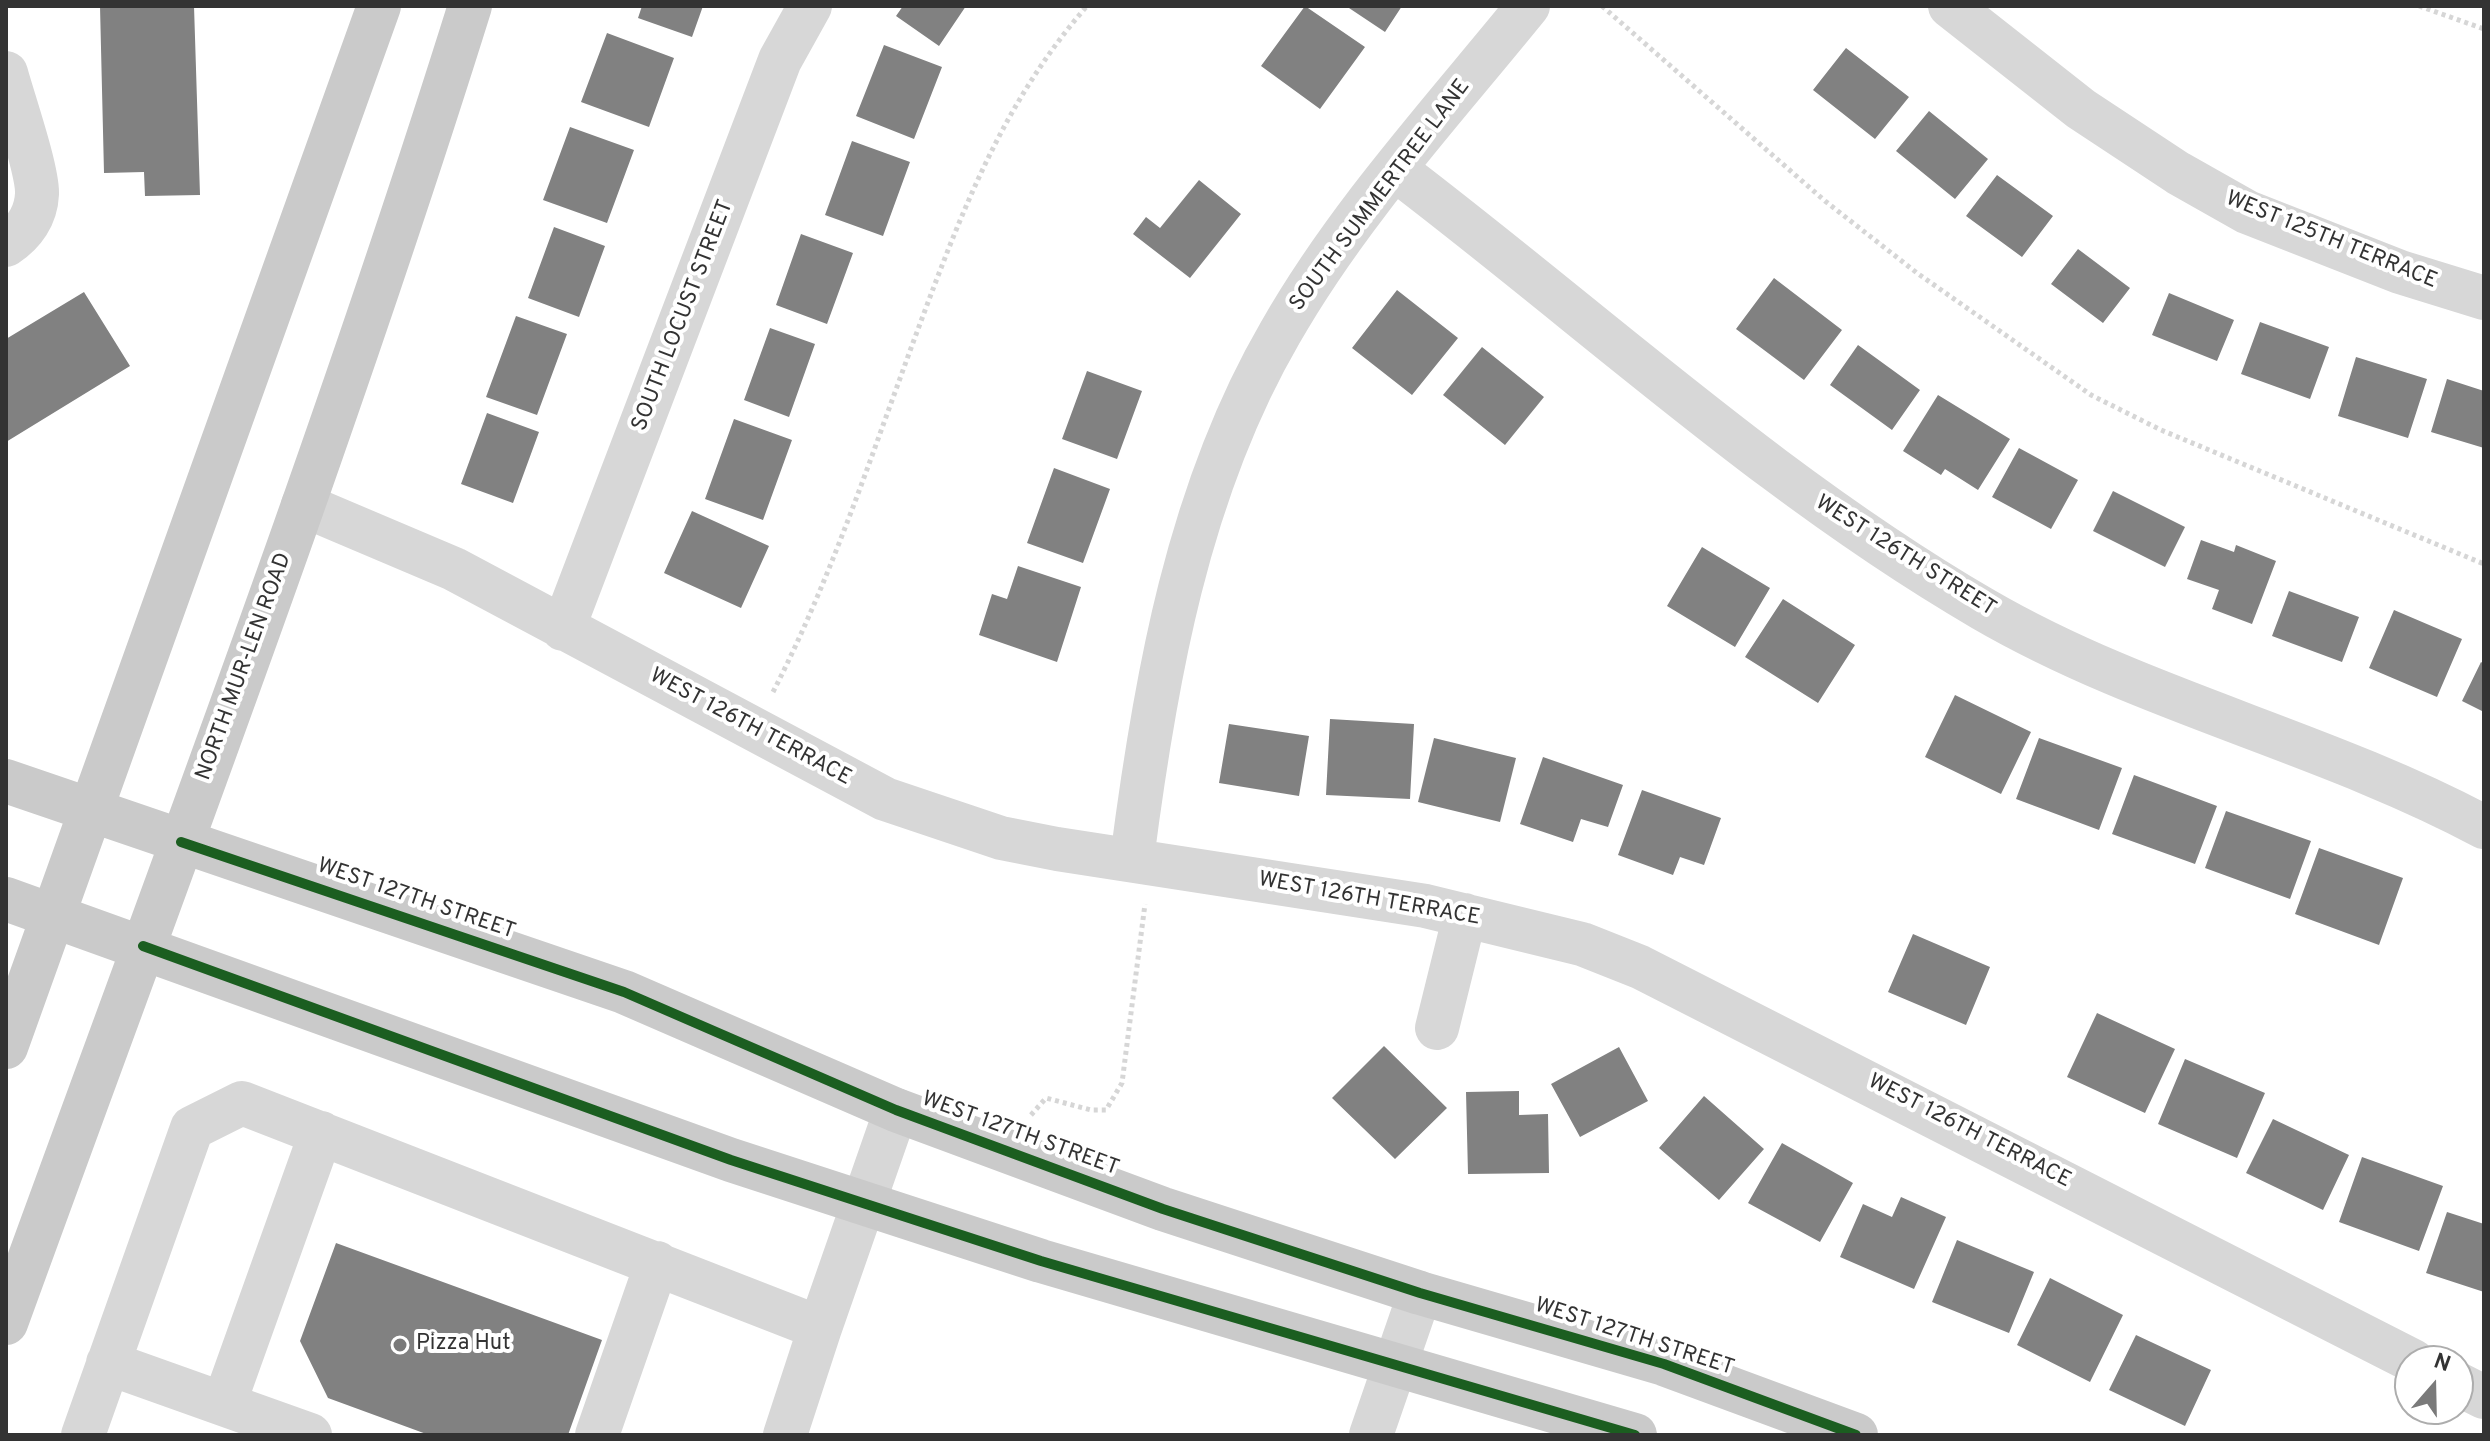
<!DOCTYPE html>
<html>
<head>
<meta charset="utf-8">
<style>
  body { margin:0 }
  #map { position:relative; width:2490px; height:1441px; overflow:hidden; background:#fff; font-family:Overpass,sans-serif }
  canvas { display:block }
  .frame { position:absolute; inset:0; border:8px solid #333; pointer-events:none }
  .north { position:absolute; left:2394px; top:1345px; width:80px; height:80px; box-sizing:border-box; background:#fff; border:2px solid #adadad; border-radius:50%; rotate:20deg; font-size:22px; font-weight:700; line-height:32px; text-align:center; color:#333 }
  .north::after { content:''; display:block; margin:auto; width:28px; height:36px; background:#7a7a7a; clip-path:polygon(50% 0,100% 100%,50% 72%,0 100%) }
</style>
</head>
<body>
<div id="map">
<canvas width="2490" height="1441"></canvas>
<div class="frame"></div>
<div class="north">N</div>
</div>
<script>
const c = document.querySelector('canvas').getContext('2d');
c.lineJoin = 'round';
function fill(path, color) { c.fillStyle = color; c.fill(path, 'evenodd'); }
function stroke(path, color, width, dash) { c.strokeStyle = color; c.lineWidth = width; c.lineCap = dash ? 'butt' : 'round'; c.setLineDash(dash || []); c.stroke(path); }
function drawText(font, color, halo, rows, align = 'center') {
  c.font = font + ' Overpass,sans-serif'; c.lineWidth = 8; c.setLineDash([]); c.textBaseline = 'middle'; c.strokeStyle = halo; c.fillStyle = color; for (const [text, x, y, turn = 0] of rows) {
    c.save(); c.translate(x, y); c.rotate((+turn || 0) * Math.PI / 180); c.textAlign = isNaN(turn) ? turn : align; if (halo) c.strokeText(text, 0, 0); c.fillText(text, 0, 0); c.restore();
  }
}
const building = new Path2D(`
  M100 6H194L200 195 145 196 144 172 104 173Z
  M642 6H703L692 37 638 18Z
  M903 6H966L939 46 896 16Z
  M1305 6 1365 47 1320 109 1261 66Z
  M1346 6H1402L1385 32Z
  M607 33 674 58 649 127 581 102Z
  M884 45 942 67 914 139 856 116Z
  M1846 48 1909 97 1875 139 1813 90Z
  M1929 111 1988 159 1955 199 1896 151Z
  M570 127 634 150 607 223 543 200Z
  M852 141 910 162 883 236 825 215Z
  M1997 175 2053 216 2022 257 1966 216Z
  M1199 180 1241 214 1190 278 1133 234 1146 217 1160 228Z
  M554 227 605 246 579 317 528 298Z
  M801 234 853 253 827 324 776 305Z
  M2078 249 2130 288 2103 323 2051 284Z
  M1774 278 1842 330 1804 380 1736 329Z
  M1397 290 1458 338 1412 395 1352 348Z
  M84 292 130 366 6 442V339Z
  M2169 293 2234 320 2217 361 2152 335Z
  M516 316 567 334 537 415 486 397Z
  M2260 322 2329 347 2310 399 2241 374Z
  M770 328 815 344 789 417 744 400Z
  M1858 345 1920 390 1892 430 1830 385Z
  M1482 347 1544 397 1505 445 1443 395Z
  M2356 357 2427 379 2408 438 2338 416Z
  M1087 371 1142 391 1117 459 1062 439Z
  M2447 379 2484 391V448L2431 432Z
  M1938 395 2010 439 1978 490 1945 469 1941 475 1903 451Z
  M487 413 539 432 513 503 461 484Z
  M734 419 792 440 763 520 705 499Z
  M2019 448 2078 480 2051 529 1992 497Z
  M1054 468 1110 489 1083 563 1027 543Z
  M2113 491 2185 527 2165 567 2093 531Z
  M692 511 769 546 741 608 664 573Z
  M2201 540 2234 552 2236 545 2276 561 2252 624 2212 609 2219 590 2187 579Z
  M1702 547 1770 588 1735 647 1667 606Z
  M1018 566 1081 587 1057 662 979 635 992 594 1007 599Z
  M2289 591 2359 617 2342 662 2272 636Z
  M1783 599 1855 645 1818 703 1745 657Z
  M2394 610 2462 639 2437 697 2369 668Z
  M2481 662 2484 664V712L2462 701Z
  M1955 695 2031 732 2001 794 1925 757Z
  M1330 719 1414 724 1410 799 1326 795Z
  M1229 724 1309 736 1299 796 1219 783Z
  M1434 738 1516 758 1500 822 1418 802Z
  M2039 738 2122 768 2099 830 2016 799Z
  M1543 757 1623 785 1608 827 1581 819 1573 842 1520 824Z
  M2134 775 2217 806 2195 864 2112 834Z
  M1642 790 1721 818 1704 865 1680 857 1673 875 1618 855Z
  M2226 811 2311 841 2290 899 2205 868Z
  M2319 848 2403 878 2379 945 2295 914Z
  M1913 934 1990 967 1966 1025 1888 992Z
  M2097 1013 2175 1049 2145 1113 2067 1077Z
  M1384 1046 1447 1108 1395 1159 1332 1098Z
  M1619 1047 1648 1101 1580 1137 1551 1084Z
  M2185 1059 2265 1093 2237 1158 2158 1124Z
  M1519 1091V1115L1548 1114 1549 1173 1468 1174 1466 1092Z
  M1704 1096 1764 1149 1719 1200 1659 1148Z
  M2273 1119 2349 1155 2323 1210 2246 1173Z
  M1782 1143 1853 1183 1820 1242 1748 1203Z
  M2362 1157 2443 1186 2419 1251 2339 1222Z
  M1901 1197 1946 1217 1914 1289 1840 1257 1863 1204 1892 1217Z
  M2447 1212 2484 1224V1292L2426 1273Z
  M1957 1240 2034 1272 2009 1333 1932 1302Z
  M336 1243 602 1340 568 1435H429L328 1398 300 1341Z
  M2050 1278 2123 1315 2090 1382 2017 1345Z
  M2136 1335 2211 1370 2185 1426 2109 1390Z`);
const path = new Path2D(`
  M1602 6 1825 201 1917 273 2091 395 2161 430 2484 564
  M2419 6 2484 29
  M773 692C832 577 872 453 917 332 961 213 1003 102 1087 6
  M1031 1115 1046 1098 1091 1110H1106L1122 1083 1145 904`);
const minor = new Path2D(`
  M1950 6 2081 109 2178 173 2247 212 2400 272 2484 298
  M6 73C13 99 38 171 37 194 36 216 24 233 6 245
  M1396 170C1591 318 1770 485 1983 609 2141 701 2323 741 2484 827
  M303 505 454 569 885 799 1001 838 1057 849 1426 906 1582 944 1640 967 2413 1361
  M563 629 780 60 810 6
  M1132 859C1155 680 1188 491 1280 333 1347 215 1443 111 1528 6
  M1437 1028 1465 915
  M108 1363 310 1435
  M2458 1384 2484 1397
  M224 1404 321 1133
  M83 1435 192 1128 242 1103 820 1328 896 1110
  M597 1435 657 1263
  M785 1435 820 1328
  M1371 1435 1420 1293`);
const major = new Path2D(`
  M6 781 624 992 896 1110 1163 1209 1420 1293 1664 1364 1856 1435
  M6 899 731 1160 1041 1261 1635 1435
  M6 1047 379 6
  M6 1323C165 885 331 450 470 6`);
const cycleway = new Path2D(`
  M181 842 624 992 896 1110 1163 1209 1420 1293 1664 1364 1856 1435
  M143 946 731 1160 1041 1261 1635 1435`);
const markers = [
  [400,1345,8,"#7a7a7a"]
];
const streetNames = [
  ["SOUTH SUMMERTREE LANE",1381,196,-53],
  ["WEST 125TH TERRACE",2331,241,22],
  ["SOUTH LOCUST STREET",684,316,-69],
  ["WEST 126TH STREET",1905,557,32],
  ["NORTH MUR-LEN ROAD",245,667,-70],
  ["WEST 126TH TERRACE",750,728,28],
  ["WEST 127TH STREET",416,900,19],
  ["WEST 126TH TERRACE",1369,900,10],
  ["WEST 126TH TERRACE",1969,1132,27],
  ["WEST 127TH STREET",1020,1135,20],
  ["WEST 127TH STREET",1634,1338,18]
];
const poiNames = [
  ["Pizza Hut",416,1345]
];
fill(building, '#818181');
stroke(path, '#d6d6d6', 5, [4, 4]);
stroke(minor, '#d7d7d7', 44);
stroke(major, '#cacaca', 44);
stroke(cycleway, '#1b5e20', 10);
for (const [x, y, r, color] of markers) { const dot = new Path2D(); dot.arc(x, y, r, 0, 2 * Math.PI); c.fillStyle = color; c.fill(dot); stroke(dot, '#fff', 3); }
drawText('22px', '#333', '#fff', streetNames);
drawText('22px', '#333', '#fff', poiNames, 'left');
</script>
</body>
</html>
